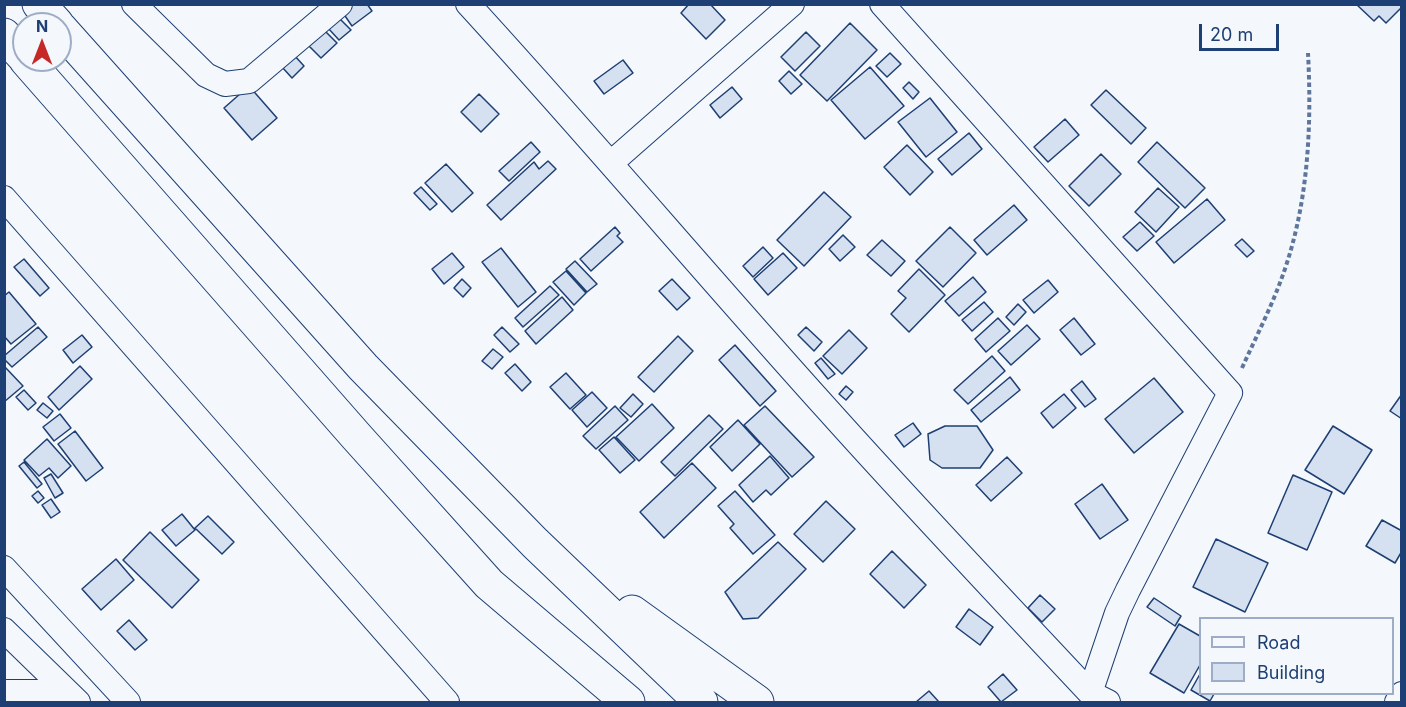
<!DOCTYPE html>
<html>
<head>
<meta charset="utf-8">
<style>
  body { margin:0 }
  #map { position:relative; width:1406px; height:707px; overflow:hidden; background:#f4f7fb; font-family:Inter,sans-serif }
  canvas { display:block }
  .frame { position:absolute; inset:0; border:6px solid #1d3f73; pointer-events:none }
  .legend { position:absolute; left:1199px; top:617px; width:195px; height:78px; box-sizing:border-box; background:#f4f7fb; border:2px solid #9eadc5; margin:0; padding:8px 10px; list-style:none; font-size:18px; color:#1d3f73 }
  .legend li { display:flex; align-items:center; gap:12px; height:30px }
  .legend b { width:30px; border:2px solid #9eadc5 }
  .north { position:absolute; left:12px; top:12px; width:60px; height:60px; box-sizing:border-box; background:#f4f7fb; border:2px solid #9eadc5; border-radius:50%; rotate:0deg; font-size:16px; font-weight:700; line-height:24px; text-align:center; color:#1d3f73 }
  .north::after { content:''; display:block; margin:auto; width:21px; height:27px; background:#c62828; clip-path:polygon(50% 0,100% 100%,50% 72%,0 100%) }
  .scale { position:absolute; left:1199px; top:24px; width:80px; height:27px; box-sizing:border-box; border:3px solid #1d3f73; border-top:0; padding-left:8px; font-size:18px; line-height:21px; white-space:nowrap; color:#1d3f73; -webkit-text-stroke:4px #f4f7fb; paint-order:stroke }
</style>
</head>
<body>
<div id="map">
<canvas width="1406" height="707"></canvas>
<div class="frame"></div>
<ul class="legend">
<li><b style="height:8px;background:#f4f7fb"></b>Road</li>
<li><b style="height:16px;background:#d5e0f0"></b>Building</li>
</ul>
<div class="north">N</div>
<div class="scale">20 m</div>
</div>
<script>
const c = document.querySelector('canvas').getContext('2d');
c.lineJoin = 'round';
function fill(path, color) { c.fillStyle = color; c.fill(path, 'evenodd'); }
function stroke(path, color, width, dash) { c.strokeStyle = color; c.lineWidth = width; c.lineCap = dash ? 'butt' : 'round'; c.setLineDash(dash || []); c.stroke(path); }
const building = new Path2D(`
  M354 4H367L372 11 352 26 343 13Z
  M689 4H710L725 20 706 39 681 13Z
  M1356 4H1402V7L1386 23 1379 16 1374 21Z
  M339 18 351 30 339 40 328 28Z
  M850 23 877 50 827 101 800 75Z
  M325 31 337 43 321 58 309 46Z
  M806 32 820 46 795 71 781 57Z
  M890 53 901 64 887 77 876 66Z
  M294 55 304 66 292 78 282 67Z
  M623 60 633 73 604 94 594 81Z
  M870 67 904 106 865 139 831 100Z
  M789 71 802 84 791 94 779 81Z
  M909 82 919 92 913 99 903 88Z
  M249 86 277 118 252 140 224 108Z
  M732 87 742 99 720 118 710 105Z
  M1106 90 1146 128 1131 144 1091 105Z
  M479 94 499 114 481 132 461 112Z
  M930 98 957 132 926 157 898 122Z
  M1065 119 1079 135 1048 162 1034 147Z
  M969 133 982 149 952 175 938 159Z
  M531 142 540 152 509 181 499 171Z
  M1157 142 1205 188 1185 208 1138 162Z
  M907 145 933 172 910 195 884 167Z
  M1101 154 1121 174 1089 206 1069 186Z
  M548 161 556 169 501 220 487 205 534 162 539 169Z
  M446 164 473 193 452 212 425 183Z
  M421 187 437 204 430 210 414 193Z
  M1158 188 1179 207 1156 232 1135 212Z
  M824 192 851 217 804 266 777 240Z
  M1207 199 1225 220 1174 263 1156 242Z
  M1014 205 1027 220 987 255 974 240Z
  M1140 222 1154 236 1137 251 1123 237Z
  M615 227 620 233 617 236 623 242 591 271 580 259Z
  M950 227 976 253 943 287 916 261Z
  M843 235 855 247 840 261 829 249Z
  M1242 239 1254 251 1247 257 1235 245Z
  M882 240 905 261 891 276 867 255Z
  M763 247 773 258 753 277 743 266Z
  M501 248 536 292 518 307 482 262Z
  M452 253 464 267 444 284 432 269Z
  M783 253 797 268 768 295 754 279Z
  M24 259 49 288 40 296 14 267Z
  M575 261 597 284 587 292 566 269Z
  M919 269 945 295 909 332 891 314 906 298 898 291Z
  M566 271 586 293 574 305 553 282Z
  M973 277 986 292 959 316 945 301Z
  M462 279 471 288 463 297 454 288Z
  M672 279 690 298 677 310 659 291Z
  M1048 280 1058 292 1034 313 1023 300Z
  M550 286 559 295 523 327 515 318Z
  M9 292 36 324 11 344 4 336V296Z
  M562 297 573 310 536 344 525 331Z
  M984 302 993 312 972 331 962 320Z
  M1018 304 1026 312 1014 325 1006 317Z
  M998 318 1010 331 986 352 975 339Z
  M1074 318 1095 344 1081 355 1060 330Z
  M1027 325 1040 339 1011 365 998 351Z
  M38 327 47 337 12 367 4 359V356Z
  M502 327 519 344 510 352 494 335Z
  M806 327 822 342 814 351 798 335Z
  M849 330 867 348 842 374 823 356Z
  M82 335 92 347 73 363 63 350Z
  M678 336 693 351 654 392 638 377Z
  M735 345 776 391 760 406 719 360Z
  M493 349 503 357 492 369 482 361Z
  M992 356 1005 371 968 404 954 390Z
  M821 358 835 374 828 379 815 363Z
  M515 364 531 382 522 391 505 373Z
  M4 366 23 386 4 402Z
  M80 366 92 379 59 410 48 397Z
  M566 373 586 395 570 409 550 387Z
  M1010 377 1020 390 981 422 971 410Z
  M1154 378 1183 412 1134 453 1105 419Z
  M1082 381 1096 399 1085 407 1071 390Z
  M846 386 853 392 846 400 839 394Z
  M24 390 36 403 28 410 16 397Z
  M592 392 607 408 587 427 572 410Z
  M633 394 643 404 631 417 620 408Z
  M1064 394 1076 408 1053 428 1041 413Z
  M1402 394V419L1390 411Z
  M43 403 53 411 47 418 37 410Z
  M652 404 674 428 639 461 616 437Z
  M615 406 628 420 596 449 583 436Z
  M765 406 814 457 792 477 744 425Z
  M60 414 71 428 54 441 43 427Z
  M709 415 723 429 675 476 661 462Z
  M738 420 760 444 732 471 710 447Z
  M913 423 921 434 904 447 895 435Z
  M945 426H977L993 450 980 468H942L930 460 928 434Z
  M1333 426 1372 450 1344 494 1305 470Z
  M75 431 103 468 86 481 58 444Z
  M614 437 635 460 620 473 599 450Z
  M47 439 71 466 58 478 49 468 39 476 24 460Z
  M770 456 789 478 771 495 766 490 753 502 739 485Z
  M1007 457 1022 473 991 501 976 485Z
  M24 462 42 484 37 488 19 466Z
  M692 463 716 488 664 538 640 512Z
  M51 474 63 493 55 498 44 478Z
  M1293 475 1332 492 1307 550 1268 533Z
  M1102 484 1128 520 1100 539 1075 504Z
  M38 491 44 498 38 503 32 496Z
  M735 491 775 535 753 554 730 528 734 524 718 506Z
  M51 499 60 512 51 518 42 505Z
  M826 501 855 529 823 562 794 534Z
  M182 514 195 530 176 546 162 530Z
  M208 516 234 542 222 554 195 528Z
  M1382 520 1402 531V551L1395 563 1366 546Z
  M150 532 199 580 172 608 123 560Z
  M1216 539 1268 563 1245 612 1193 587Z
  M778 542 806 569 758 618 743 619 725 592Z
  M892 551 926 585 904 608 870 574Z
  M116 559 134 580 101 610 82 589Z
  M1040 595 1055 609 1042 622 1028 608Z
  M1154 598 1181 616 1175 626 1147 607Z
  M969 609 993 627 980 645 956 627Z
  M129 620 147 640 135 650 117 631Z
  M1179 624 1200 636V665L1184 693 1150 673Z
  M1003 674 1017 690 1001 702 988 687Z
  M1200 674V694H1214L1210 701 1191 690Z
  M929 691 939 702H916Z`);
const path = new Path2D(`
  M1242 368C1255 339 1270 310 1281 280 1308 208 1312 129 1308 53`);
const street = new Path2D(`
  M134 4 206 75 225 84 249 81 340 4
  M468 4C590 137 706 275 827 409 913 505 1002 599 1090 693L1108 702
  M882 4 1230 393 1128 590 1117 613 1090 693
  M611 163 792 4
  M4 198 447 702
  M4 568 128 702
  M4 630 78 702
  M4 692H67
  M1397 702 1402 694`);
const primary = new Path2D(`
  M39 4 57 24
  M60 28 363 367 535 543 701 702
  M4 35 24 57
  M26 60 356 436 489 584 628 702
  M632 612 757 702`);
fill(building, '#d5e0f0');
stroke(building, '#1d3f73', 1.5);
stroke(street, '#1d3f73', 26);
stroke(primary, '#1d3f73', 35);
stroke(path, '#5e769c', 4, [4.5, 3]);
stroke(street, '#f4f7fb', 24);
stroke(primary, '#f4f7fb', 33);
</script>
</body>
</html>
